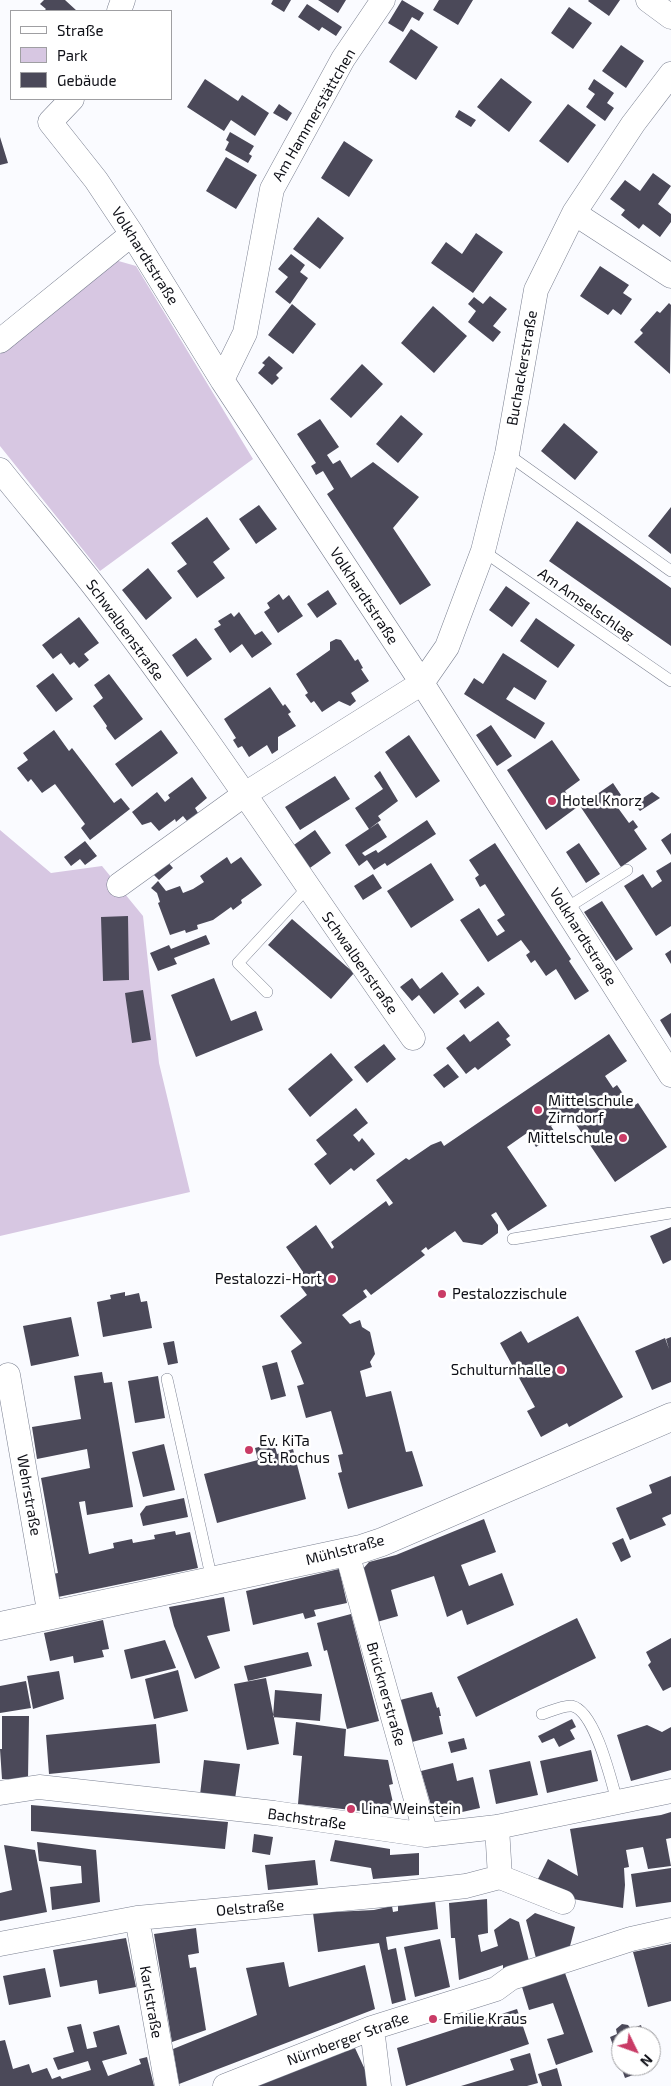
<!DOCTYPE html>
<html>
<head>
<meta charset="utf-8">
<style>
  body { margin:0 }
  #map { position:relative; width:671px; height:2086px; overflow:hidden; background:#fafbff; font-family:"Exo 2",sans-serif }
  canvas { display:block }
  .legend { position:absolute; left:10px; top:10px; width:162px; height:90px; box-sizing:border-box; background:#fff; border:1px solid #9f9fa2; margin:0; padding:6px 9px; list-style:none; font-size:15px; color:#0f1017 }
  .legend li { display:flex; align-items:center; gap:10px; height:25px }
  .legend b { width:25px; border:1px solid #9f9fa2 }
  .north { position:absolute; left:611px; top:2026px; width:50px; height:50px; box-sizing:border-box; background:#fff; border:1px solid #9f9fa2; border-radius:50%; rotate:132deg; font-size:14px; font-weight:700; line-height:20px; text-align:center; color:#0f1017 }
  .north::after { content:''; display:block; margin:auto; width:18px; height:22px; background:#c93b66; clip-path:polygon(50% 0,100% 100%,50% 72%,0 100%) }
</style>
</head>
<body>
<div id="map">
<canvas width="671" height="2086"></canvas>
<ul class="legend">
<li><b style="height:6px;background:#fff"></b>Straße</li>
<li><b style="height:14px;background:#d7c7e2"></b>Park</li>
<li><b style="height:14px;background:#4b4959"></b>Gebäude</li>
</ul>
<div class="north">N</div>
</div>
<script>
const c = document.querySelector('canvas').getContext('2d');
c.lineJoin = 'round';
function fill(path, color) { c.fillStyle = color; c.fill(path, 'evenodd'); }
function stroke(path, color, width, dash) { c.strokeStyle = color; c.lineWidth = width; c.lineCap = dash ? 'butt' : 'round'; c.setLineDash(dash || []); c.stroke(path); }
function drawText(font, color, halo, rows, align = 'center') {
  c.font = font + ' "Exo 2",sans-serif'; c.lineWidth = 5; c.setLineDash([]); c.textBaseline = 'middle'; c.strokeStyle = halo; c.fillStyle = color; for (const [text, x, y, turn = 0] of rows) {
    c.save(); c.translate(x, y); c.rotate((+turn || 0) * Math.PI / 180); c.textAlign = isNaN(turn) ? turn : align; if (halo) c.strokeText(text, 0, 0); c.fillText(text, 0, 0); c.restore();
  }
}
const green = new Path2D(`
  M115 260 136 266 253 459 100 571 0 446V354Z
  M0 830 51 873 102 866 143 916 159 1063 190 1192 0 1236Z`);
const building = new Path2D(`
  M44 0H65L77 11H44L46 9 40 4Z
  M273 0H291L284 12 271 4Z
  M318 0H346L338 13Z
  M402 0 424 13 419 21 412 17 403 32 388 23Z
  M439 0H473L458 25 433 10Z
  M589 0H620L609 16 588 1Z
  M307 4 342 27 336 36 322 27 319 31 298 17Z
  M569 7 592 23 573 49 551 33Z
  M411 29 438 47 416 80 389 62Z
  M621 45 644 61 626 88 602 71Z
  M501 78 532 102 509 132 477 107Z
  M205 79 238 101 242 95 269 113 255 136 231 120 224 131 187 107Z
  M594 79 614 93 607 103 614 108 605 121 586 107 595 94 588 89Z
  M279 104 292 113 287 121 273 113Z
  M568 104 596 125 568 163 539 141Z
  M459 110 476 120 471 127 455 117Z
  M230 132 254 146 249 154 252 156 248 163 225 150 229 142 226 140Z
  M0 137 8 163 0 165Z
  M344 141 373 160 349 197 321 178Z
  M226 157 257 175 236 209 206 191Z
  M653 173 671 186 658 204 671 214V222L660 237 643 224 639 229 621 215 625 210 610 199 625 180 640 191Z
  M318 217 344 238 320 269 293 249Z
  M476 233 503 252 473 293 431 263 446 242 462 254Z
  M291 254 305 265 300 272 308 278 290 304 275 292 288 277 278 269Z
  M600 266 629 285 623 293 632 299 621 315 613 309 608 315 580 296Z
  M490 296 507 309 493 326 501 332 493 342 468 322 476 311 468 304 474 297 483 304Z
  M669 303 671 305 670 374 634 342 643 333 640 330 657 311 660 313Z
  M292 304 316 324 293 354 268 335Z
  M433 306 467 336 434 373 401 343Z
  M269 356 283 368 276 375 279 378 272 385 258 373 265 365 262 363Z
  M362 364 383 384 351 418 330 399Z
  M401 415 423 434 398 463 376 444Z
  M320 419 339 447 327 455 333 464 340 460 351 478 373 462 419 497 393 528 431 585 400 605 327 494 334 489 323 471 316 475 311 466 316 463 297 434Z
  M564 423 598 452 575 480 541 451Z
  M259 505 277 529 256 544 239 519Z
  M671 507V554L648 536Z
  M207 517 230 549 213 562 225 578 197 598 177 571 187 564 171 543Z
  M577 521 671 588V646L549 561Z
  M148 568 172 598 146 620 122 590Z
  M506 586 530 603 512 627 489 610Z
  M328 590 337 604 317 618 307 604Z
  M279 594 283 600 289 595 303 616 278 633 264 612 270 608 267 603Z
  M239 612 255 635 262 631 272 644 252 658 242 644 230 653 214 629 221 625 218 621 231 613 234 617Z
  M79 617 99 643 84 654 89 660 79 668 74 662 70 665 61 653 53 659 42 645Z
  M536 618 575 645 558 668 520 641Z
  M196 638 212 659 187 677 172 655Z
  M336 639 341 640 355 661 358 659 363 668 361 669 369 681 351 693 356 701 350 706 339 701 322 712 314 701 311 703 305 695 308 693 296 674 330 650V642Z
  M503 653 547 681 535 700 514 687 506 699 545 723 535 739 464 694 474 678 483 684Z
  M53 673 73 699 56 712 36 686Z
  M109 674 143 719 115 740 106 728 107 726 93 706 103 698 94 685Z
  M270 687 283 706 285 704 291 712 288 714 296 726 278 737V750L272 754 267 745 249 757 242 746 238 748 233 740 236 738 224 719Z
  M491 725 512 756 497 766 476 735Z
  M54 730 69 751 72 748 114 803 121 798 130 809 90 840 81 828 85 824 55 784 42 793 31 779 28 782 17 768 28 760 23 753Z
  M161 730 178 753 132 787 115 764Z
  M409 735 440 781 416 798 385 752Z
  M552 740 580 780 565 791 576 808 546 830 507 770Z
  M380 771 398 801 378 816 381 820 369 829 355 808 383 789 374 776Z
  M335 776 350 799 300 830 285 807Z
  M192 777 207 798 195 808 198 813 187 821 183 816 176 822 175 819 159 831 151 822 142 825 132 812 157 792 165 802 170 798 168 795Z
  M613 783 621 795 613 801 629 823 633 820 638 827 634 830 647 849 621 867 580 806Z
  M652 792 660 798 640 811 634 804Z
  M427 820 436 834 387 866 385 863 374 870 367 860 359 866 345 845 378 823 387 837 362 853 365 856 376 850 378 853Z
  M315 830 331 853 307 870 291 847Z
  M671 833V855L661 840Z
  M85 841 97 856 85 865 80 859 71 866 64 857Z
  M495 843 571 959 569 961 589 991 575 1000 556 969 546 976 535 960 531 963 526 955 530 952 521 940 488 962 460 920 479 908 497 936 505 931 497 920 505 915 485 884 480 887 475 878 479 875 469 860Z
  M579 843 600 874 586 883 566 852Z
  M227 857 231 864 241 857 262 885 241 900 242 903 233 910 231 907 213 920 197 925 198 929 186 933 185 930 170 935 158 903 160 902 157 893 151 888 158 881 166 891 180 886 183 893 193 889 204 882 200 876Z
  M166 860 173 868 159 880 152 873Z
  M671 862V926L656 936 624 886 643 874 652 888 662 881 656 871Z
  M431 863 454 900 411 928 387 891Z
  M373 874 382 888 363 900 354 886Z
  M602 901 633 949 616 961 584 912Z
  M128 916 129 980 103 981 101 917Z
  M292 919 354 973 331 999 268 945Z
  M206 935 210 944 174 958 177 964 158 971 150 953 169 945 171 949Z
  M671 950V964L665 954Z
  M442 972 459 994 434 1014 419 995 412 1001 400 987 412 978 420 989Z
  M214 978 231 1021 256 1011 263 1030 196 1057 171 995Z
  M478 986 485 994 465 1009 459 1001Z
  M143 990 151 1040 132 1043 125 993Z
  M671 1013V1038L660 1020Z
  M498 1021 510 1036 506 1039 511 1045 478 1070 475 1067 466 1074 446 1048 464 1034 470 1042Z
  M609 1034 627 1061 605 1076 613 1088 617 1085 632 1107 638 1103 667 1147 615 1182 569 1114 551 1126 556 1134 536 1147 527 1133 507 1147 547 1206 508 1231 496 1212 491 1215 498 1225V1233L482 1245 463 1242 455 1231 428 1250 426 1247 421 1251 425 1255 371 1295 366 1289 363 1291 367 1297 342 1315 350 1324 360 1320 362 1327 370 1332 375 1354 370 1362 372 1367 360 1371 366 1397 391 1391 406 1452 412 1451 423 1486 348 1509 338 1473 342 1472 338 1455 343 1454 331 1411 306 1418 297 1386 304 1384 291 1351 302 1343 280 1316 307 1295 295 1279 303 1272 286 1247 316 1225 332 1249 334 1247 331 1242 386 1201 389 1206 393 1203 376 1180 406 1158 409 1160 431 1145 441 1141 444 1146Z
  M384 1044 396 1059 367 1083 354 1067Z
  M331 1053 353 1080 310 1117 288 1089Z
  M448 1064 459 1077 444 1088 433 1075Z
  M356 1108 368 1123 353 1135 359 1142 362 1138 375 1154 354 1171 351 1168 330 1185 314 1164 327 1154 316 1140Z
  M671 1227V1260L663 1264 650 1236Z
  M125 1292V1296L139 1293 141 1302 147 1301 152 1328 103 1337 97 1302 111 1299 110 1295Z
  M578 1316 623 1397 569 1427 567 1423 541 1437 527 1411 535 1407 500 1343 521 1331 528 1343Z
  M71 1317 79 1356 31 1366 23 1326Z
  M671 1337V1382L652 1390 635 1351 665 1338 669 1349 666 1339Z
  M174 1341 178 1363 168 1365 163 1343Z
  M277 1362 286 1396 271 1400 262 1366Z
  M102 1372 104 1383 112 1382 133 1507 87 1515 85 1501 79 1502 89 1554 114 1548 113 1543 132 1539 133 1543 155 1539 154 1535 175 1531 176 1535 190 1532 198 1568 58 1597 53 1574 58 1573 41 1478 90 1468 87 1449 37 1459 32 1427 81 1419 74 1376Z
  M158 1376 165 1418 135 1423 128 1381Z
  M274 1443 277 1454 293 1449 306 1499 217 1523 204 1474 258 1460 255 1448Z
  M164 1444 175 1490 143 1497 132 1452Z
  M671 1476V1514L662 1518 666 1525 630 1540 616 1508 652 1493 649 1485Z
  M184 1498 188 1517 143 1526 140 1514 146 1506Z
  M484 1519 496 1552 461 1565 469 1586 502 1573 514 1605 467 1625 462 1610 447 1617 434 1576 391 1590 398 1616 377 1622 362 1570 369 1562 396 1555Z
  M623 1538 631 1557 621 1562 612 1543Z
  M339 1569 347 1603 314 1610 316 1616 305 1619 303 1613 253 1625 246 1591Z
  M224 1597 230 1631 207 1636 220 1668 195 1679 174 1626 169 1607Z
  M351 1614 379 1721 347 1729 327 1650 324 1651 317 1623Z
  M577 1618 596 1658 476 1717 457 1677Z
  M103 1620 109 1649 102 1650 104 1657 74 1663 73 1656 50 1661 44 1633Z
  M671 1638V1687L663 1691 648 1665 651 1662 646 1652Z
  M165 1640 176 1668 131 1679 124 1650Z
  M308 1652 312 1666 248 1681 244 1666Z
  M178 1670 188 1711 154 1719 145 1679Z
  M59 1671 64 1699 33 1709 27 1676Z
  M266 1678 279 1744 247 1750 234 1684Z
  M26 1681 31 1708 0 1713V1686Z
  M275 1690 322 1694 320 1721 273 1717Z
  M432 1692 437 1708 439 1707 441 1716H439L443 1734 412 1742 400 1700Z
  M2 1716H29L28 1779H2L0 1749H2Z
  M572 1719 576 1727 570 1730 575 1739 559 1747 554 1738 542 1743 538 1736Z
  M296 1722 346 1729 344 1756 388 1760 393 1784 389 1785 394 1807 387 1814 298 1804 302 1756 293 1755Z
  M156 1724 160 1763 49 1774 46 1735Z
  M647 1725 662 1732 671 1727V1770L631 1781 617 1735Z
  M464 1738 467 1749 451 1753 448 1742Z
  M591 1750 598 1781 547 1793 540 1761Z
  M204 1760 240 1764 235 1799 200 1795Z
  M530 1761 538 1795 496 1804 489 1770Z
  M453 1763 457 1781 473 1777 480 1808 440 1817 433 1812 421 1771Z
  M31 1805 228 1822 225 1849 31 1831Z
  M671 1812V1838L666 1839 671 1866 648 1869 643 1847 626 1850 629 1867 624 1868 625 1885 623 1908 573 1899 538 1879 548 1859 578 1876 570 1829 661 1815Z
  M254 1834 273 1837 270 1855 252 1852Z
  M335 1840 390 1849V1855L419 1853V1875L373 1879 371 1868 330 1861Z
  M37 1842 96 1850 100 1902 52 1910 50 1887 82 1883 81 1866 39 1861Z
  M4 1845 35 1850 47 1912 0 1921V1893L12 1890Z
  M315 1860 318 1885 268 1890 265 1865Z
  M671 1868V1902L636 1907 631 1874Z
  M487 1899 488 1933 478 1935 481 1952 498 1946 494 1930 510 1918 519 1922 529 1961 503 1969V1965L459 1980 455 1938H451L449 1903Z
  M435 1901 438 1929 386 1937 388 1950 396 1948 406 2000 392 2004 379 1943 318 1952 313 1913 374 1910 392 1906 393 1912 398 1911V1906Z
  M535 1913 575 1927 570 1946 536 1958 526 1920Z
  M196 1928 199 1953 188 1955 190 1968 196 1967 206 2030 172 2042 154 1934Z
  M126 1938 136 1987 99 1994 97 1980 60 1987 53 1950Z
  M440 1939 450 1987 415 1997 404 1947Z
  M671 1944V2001L648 2007 633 1952Z
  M284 1962 289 1987 365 1965 375 2009 179 2084 173 2049 257 2015 246 1968Z
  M45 1968 51 1997 9 2005 3 1976Z
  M565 1973 593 2052 556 2065 547 2039 564 2034 553 2003 529 2010 522 1987Z
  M517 2009 529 2044 406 2086 397 2048Z
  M81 2024 87 2049 97 2047 93 2032 119 2025 127 2054 102 2061 108 2076 141 2064 139 2059 147 2057 154 2086H0V2041L5 2040 13 2069 29 2064 32 2073 47 2068 52 2079 60 2076 62 2079 91 2070 88 2061 58 2070 53 2058 74 2052 67 2027Z
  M622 2024 628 2025 631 2029 641 2025 644 2036H621V2066H643L644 2071 625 2078 610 2037 617 2034 616 2029Z
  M355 2048 368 2076 370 2086H251Z
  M530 2053 538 2083 527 2086H461L514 2070 510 2059Z
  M557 2068 562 2086H542L538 2074Z`);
const service = new Path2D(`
  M507 454 671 571
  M483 551 671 681
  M565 909 627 870
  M267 992 238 963 308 887
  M513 1239 671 1213
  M167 1379 212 1580
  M542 1714C551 1711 564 1705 572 1706 595 1711 611 1780 617 1801`);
const minor = new Path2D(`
  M648 0 671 17
  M119 11 123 0
  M72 99 50 122 96 180 132 234 222 380 422 683 671 1075
  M574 213 671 276
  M0 341 132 234
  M222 380 245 333 272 189 343 59 383 0
  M0 470C32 510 66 550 97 590 208 735 308 889 413 1038
  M119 885 245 794 422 683 447 647 483 551 507 454 536 290 574 213 633 124 671 74
  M8 1375 50 1616
  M347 1553 426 1835
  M0 1793 39 1787 274 1813 426 1835 497 1827 671 1791
  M497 1827 500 1877
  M137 1918 167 2086
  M0 1944 137 1918 395 1894 466 1886 500 1877 563 1902
  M372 2028 379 2086
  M225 2086 372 2028 496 1989 511 1978 631 1939 671 1930`);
const tertiary = new Path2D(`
  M0 1626 361 1549 382 1542 671 1417`);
const markers = [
  [552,801,5,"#c93b66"],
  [538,1110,5,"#c93b66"],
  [623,1138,5,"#c93b66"],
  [332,1279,5,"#c93b66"],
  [442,1294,5,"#c93b66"],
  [561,1370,5,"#c93b66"],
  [249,1450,5,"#c93b66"],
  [351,1809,5,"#c93b66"],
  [433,2019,5,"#c93b66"]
];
const streetNames = [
  ["Am Hammerstättchen",314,115,-60],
  ["Volkhardtstraße",145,256,58],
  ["Buchackerstraße",522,368,-80],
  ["Volkhardtstraße",364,596,57],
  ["Am Amselschlag",586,604,35],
  ["Schwalbenstraße",125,630,54],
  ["Volkhardtstraße",583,937,58],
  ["Schwalbenstraße",360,963,55],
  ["Wehrstraße",29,1495,80],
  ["Mühlstraße",345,1550,-15],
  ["Brücknerstraße",386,1694,74],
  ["Bachstraße",307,1819,8],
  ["Oelstraße",250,1908,-5],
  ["Karlstraße",151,2002,80],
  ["Nürnberger Straße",348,2039,-20]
];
const poiNames = [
  ["Hotel Knorz",562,801],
  ["Mittelschule",548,1101],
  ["Zirndorf",548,1118],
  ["Mittelschule",613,1138,"right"],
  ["Pestalozzi-Hort",322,1279,"right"],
  ["Pestalozzischule",452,1294],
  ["Schulturnhalle",551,1370,"right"],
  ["Ev. KiTa",259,1441],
  ["St. Rochus",259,1458],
  ["Lina Weinstein",361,1809],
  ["Emilie Kraus",443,2019]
];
fill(green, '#d7c7e2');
fill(building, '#4b4959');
stroke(service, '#7b8091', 12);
stroke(minor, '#7b8091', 25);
stroke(tertiary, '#7b8091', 29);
stroke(service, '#fff', 11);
stroke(minor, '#fff', 24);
stroke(tertiary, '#fff', 28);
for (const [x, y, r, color] of markers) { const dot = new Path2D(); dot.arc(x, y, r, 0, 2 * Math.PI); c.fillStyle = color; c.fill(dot); stroke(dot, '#fff', 2); }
drawText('15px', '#0f1017', '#fff', streetNames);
drawText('15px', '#0f1017', '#fff', poiNames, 'left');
</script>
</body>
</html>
